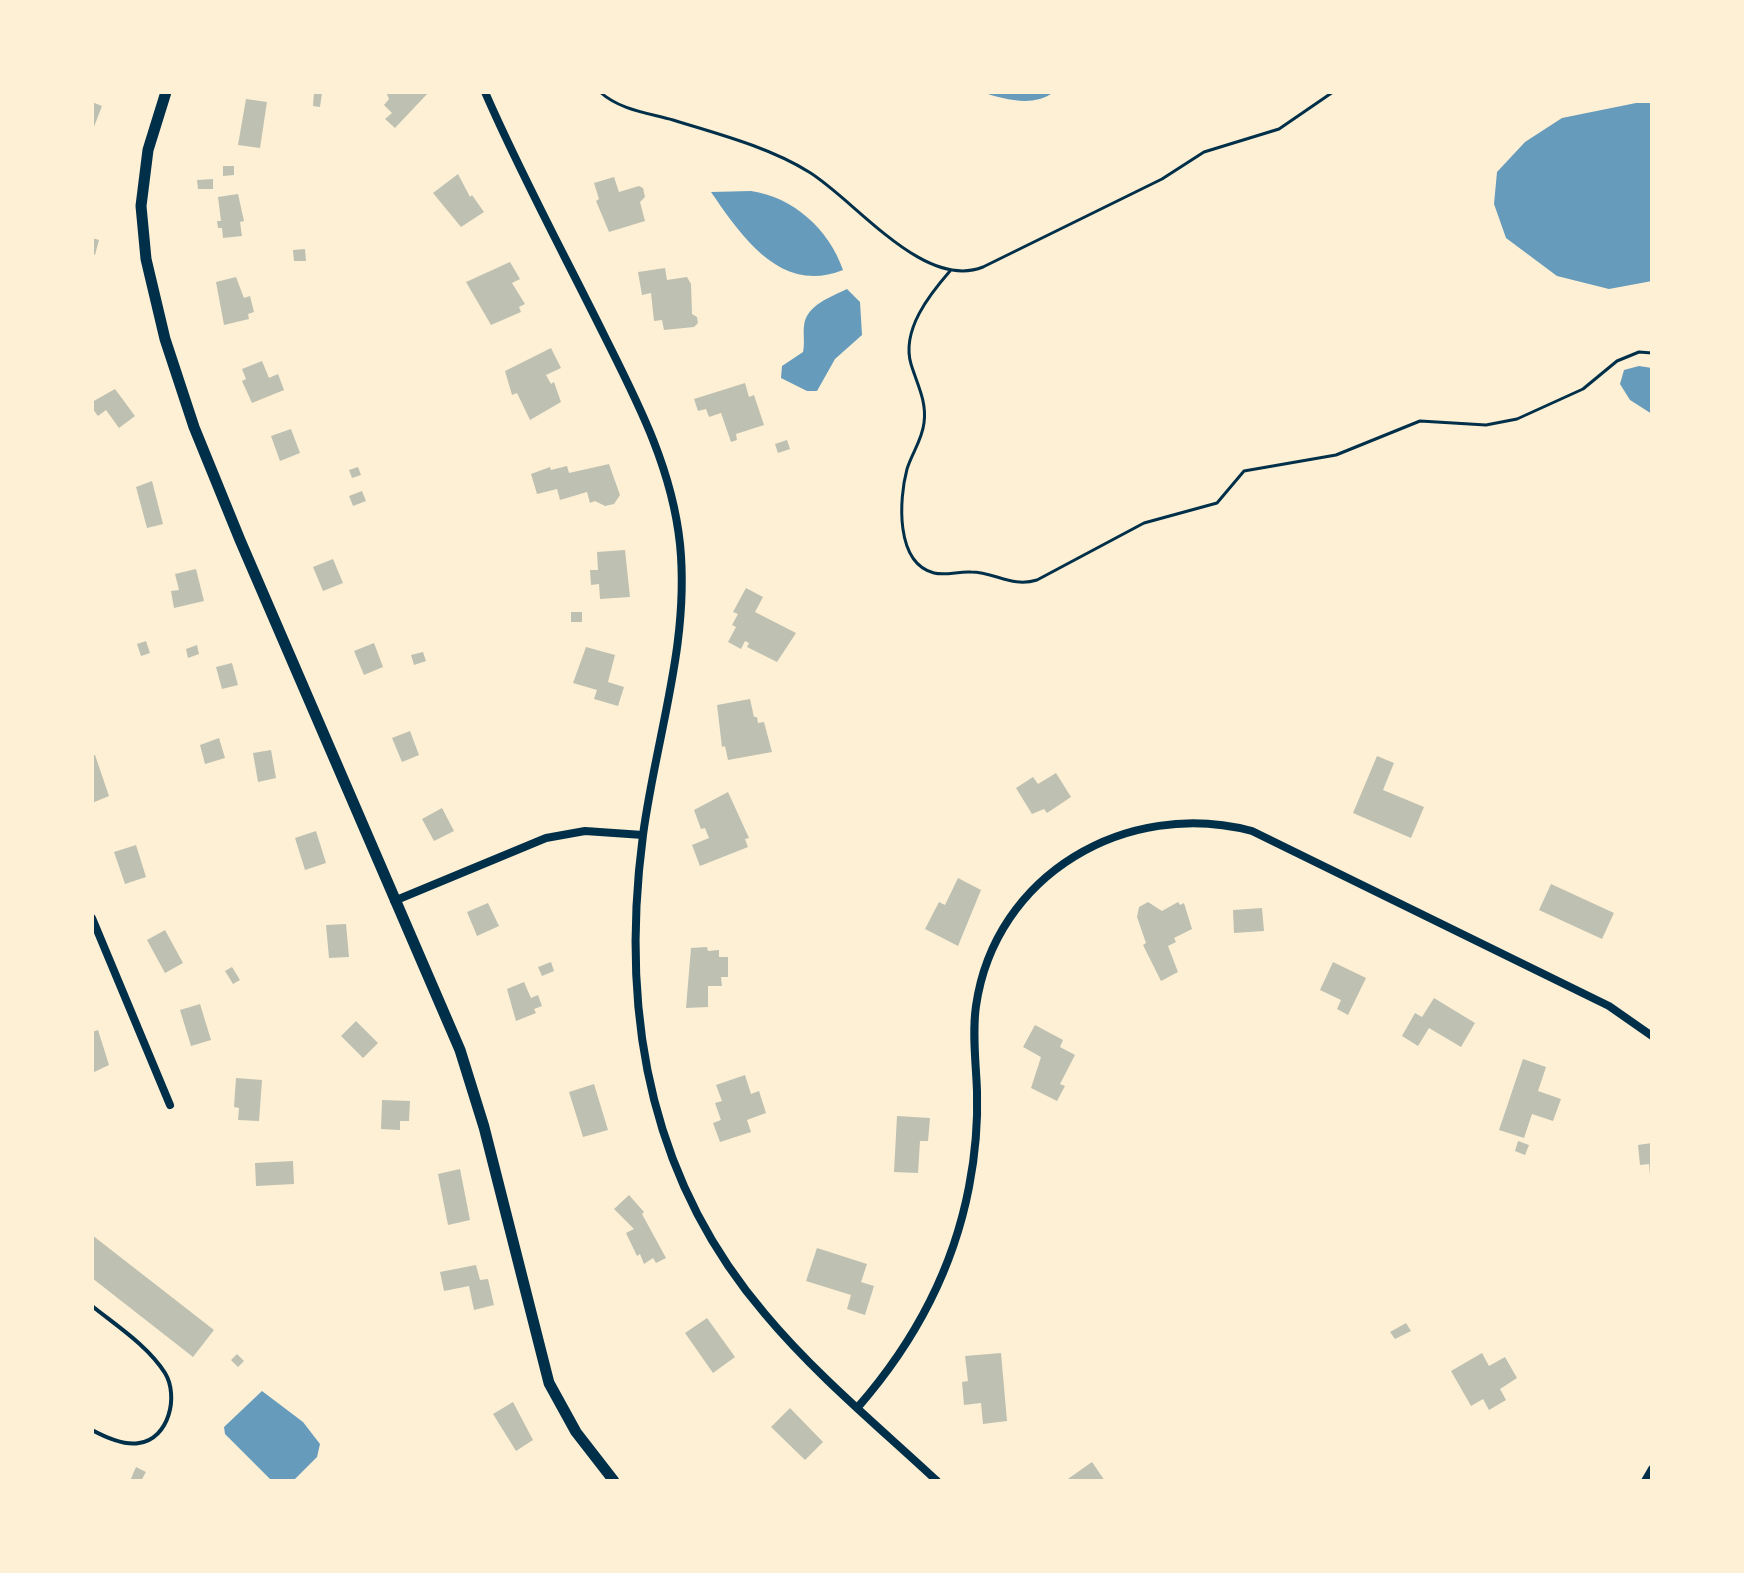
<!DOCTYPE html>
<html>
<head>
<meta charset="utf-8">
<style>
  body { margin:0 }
  #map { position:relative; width:1744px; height:1573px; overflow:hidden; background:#fdf0d5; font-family:"Asap Condensed",sans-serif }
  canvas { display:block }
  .frame { position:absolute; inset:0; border:94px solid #fdf0d5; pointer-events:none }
</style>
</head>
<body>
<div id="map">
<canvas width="1744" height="1573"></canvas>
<div class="frame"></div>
</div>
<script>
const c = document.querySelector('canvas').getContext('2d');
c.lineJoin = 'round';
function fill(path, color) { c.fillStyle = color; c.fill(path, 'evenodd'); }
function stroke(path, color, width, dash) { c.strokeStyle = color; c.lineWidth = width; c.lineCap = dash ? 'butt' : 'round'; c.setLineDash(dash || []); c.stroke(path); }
const water = new Path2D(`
  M981 92H1054C1032 108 1005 99 981 92Z
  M1636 103H1652V281L1609 289 1557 276 1506 238 1494 204 1497 172 1525 142 1562 118Z
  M751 191C793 197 829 229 843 270 781 295 742 237 711 192Z
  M847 289 860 302 862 335 835 359 817 391H807L781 378 782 366 803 352C805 343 803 335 804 326 806 305 831 297 847 289Z
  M1639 366 1652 368V414L1630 400 1620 384 1624 370Z
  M262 1391 303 1422 320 1444 317 1457 293 1481H272L225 1434 224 1427Z`);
const building = new Path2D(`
  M314 92 322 93 320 107 313 106Z
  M386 92H429L395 128 385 119 392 113 384 105 389 99Z
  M246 99 267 102 260 148 238 145Z
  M92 102 102 106 92 132Z
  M223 166H234V175L223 176Z
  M458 174 470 197 472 195 484 212 461 227 433 193Z
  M614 177 619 192 639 186 643 188 645 197 640 202 645 221 609 232 596 201 599 199 594 183Z
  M213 179V189H198L197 180Z
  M238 194 244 221 240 222 242 236 223 238 222 228H218L217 221H221L218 197Z
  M92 238 99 240 95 255 92 254Z
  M305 249 306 261H294L293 250Z
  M510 262 520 279 512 283 525 304 519 307 521 312 491 325 466 282Z
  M665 268 667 280 687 277 691 284 692 314 697 317 698 323 694 327 664 330 662 320 654 321 651 293 642 295 638 272Z
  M236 277 244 298 250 296 254 312 248 314 249 319 224 325 216 282Z
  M551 348 561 368 546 375 551 384 554 382 561 402 530 420 517 393 512 395 505 371Z
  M262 361 269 378 278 374 284 390 252 403 242 381 246 379 242 369Z
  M745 383 749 397 754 395 764 425 736 434 737 440 731 442 721 413 709 417 706 409 698 411 694 399Z
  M115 389 135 416 119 428 106 410 98 416 92 408V402Z
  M291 429 300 453 280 461 271 436Z
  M787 440 790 449 778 453 775 444Z
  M609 464 620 495 614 504 605 506 595 501 590 503 587 492 560 500 557 489 537 494 531 474 550 467 551 470 567 466 569 473Z
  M358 467 361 475 352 478 349 470Z
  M152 481 163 524 147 528 136 487Z
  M362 491 366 501 353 506 349 496Z
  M625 550 630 597 600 599 599 584 591 585 590 570H598L597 552Z
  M333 559 343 583 323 591 313 567Z
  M196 569 204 601 174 608 171 591 179 590 175 574Z
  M746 588 763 597 755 612 796 633 777 662 747 647 749 643 745 641 741 649 728 642 736 627 732 625 738 614 733 612Z
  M571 612H582V622H571Z
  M146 641 150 653 141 656 137 644Z
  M374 643 383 667 364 675 354 651Z
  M197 645 199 654 188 658 186 649Z
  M586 647 615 655 608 682 624 687 618 706 594 699 597 690 573 683Z
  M423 652 426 661 414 665 411 655Z
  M232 663 238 685 222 689 216 667Z
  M750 699 754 717H757L758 723 764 722 772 752 728 760 725 746 722 747 717 705Z
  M410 731 419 755 402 762 392 738Z
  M219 738 225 758 205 764 200 745Z
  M271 750 276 778 258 782 253 753Z
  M95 755 109 796 92 803V756Z
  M1377 756 1394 763 1383 790 1424 807 1411 838 1353 813Z
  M1056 773 1071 797 1047 813 1044 809 1032 814 1016 788 1033 777 1038 784Z
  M728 792 749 838 745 839 748 847 700 866 692 845 709 838 705 828 701 829 694 810Z
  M442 808 454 831 434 841 422 819Z
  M316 831 326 863 305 870 295 838Z
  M136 845 146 877 125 884 114 852Z
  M958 878 981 890 958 946 925 929 939 902 945 905Z
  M1551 884 1614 913 1602 939 1539 910Z
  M1148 902 1162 911 1178 902 1180 905 1184 903 1192 929 1174 938 1176 942 1168 946 1178 972 1161 981 1143 945 1146 943 1137 917 1139 907Z
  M488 903 499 926 477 936 467 912Z
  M1262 908 1264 931 1234 933 1233 910Z
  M346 924 349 957 329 958 326 925Z
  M165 930 183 963 165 973 147 940Z
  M707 947 708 951 719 950V957H728V977H721L722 986H708V1007L686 1008 691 948Z
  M551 962 554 971 542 976 538 967Z
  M1333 962 1366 978 1348 1015 1337 1009 1341 1000 1320 990Z
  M232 967 240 980 233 984 225 971Z
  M524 982 531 998 538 995 542 1006 534 1009 536 1013 516 1021 507 989Z
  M1434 998 1475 1023 1461 1047 1429 1028 1418 1046 1402 1036 1415 1013 1422 1017Z
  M200 1004 211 1040 191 1046 180 1010Z
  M356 1021 378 1043 363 1058 341 1036Z
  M1035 1025 1063 1040 1060 1047 1075 1055 1060 1084 1065 1086 1057 1101 1031 1088 1041 1057 1023 1047Z
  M98 1030 109 1065 92 1073V1032Z
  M1523 1059 1546 1067 1538 1091 1561 1099 1553 1121 1532 1114 1524 1138 1499 1130Z
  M745 1075 751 1094 759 1091 766 1113 747 1120 751 1132 720 1142 713 1123 721 1120 715 1103 722 1101 716 1085Z
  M236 1078 262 1080 259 1121 238 1120 239 1108 234 1107Z
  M594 1084 608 1130 583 1137 569 1092Z
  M382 1100 410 1101 409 1121H400V1130L381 1129Z
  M897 1116 930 1118 928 1141H920L918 1173 894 1172Z
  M1518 1141 1529 1145 1525 1155 1515 1151Z
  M1652 1143V1175L1650 1176 1649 1164 1640 1165 1638 1145Z
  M293 1161 294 1184 256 1186 255 1163Z
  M460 1169 470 1220 448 1225 438 1174Z
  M629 1195 644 1212 642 1214 666 1258 656 1263 653 1258 644 1264 640 1254 637 1256 626 1233 634 1229 614 1209Z
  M92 1235 214 1330 193 1357 92 1278Z
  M817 1248 867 1264 861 1282 874 1286 865 1315 847 1309 851 1295 806 1281Z
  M476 1265 480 1280 488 1279 494 1305 474 1310 469 1286 444 1291 440 1272Z
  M707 1318 735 1357 713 1373 685 1333Z
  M1406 1323 1411 1331 1395 1339 1390 1332Z
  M1001 1353 1007 1421 983 1424 981 1403 964 1405 962 1382 968 1381 965 1356Z
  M1482 1353 1489 1366 1505 1357 1517 1378 1500 1389 1506 1400 1489 1410 1483 1399 1471 1406 1451 1371Z
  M237 1354 244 1361 238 1367 231 1360Z
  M513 1402 533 1440 516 1451 493 1414Z
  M790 1408 823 1442 805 1460 771 1427Z
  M1092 1462 1105 1481H1065Z
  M136 1467 146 1472 141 1481H130Z`);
const path = new Path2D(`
  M600 92C620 110 648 113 673 120 718 134 769 147 809 172 855 200 924 291 983 267L1162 179 1204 152 1279 129 1333 92
  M950 271C930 294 901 330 911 364 917 384 927 401 924 423 922 440 912 453 907 469 899 499 895 563 934 573 946 576 959 571 971 572 995 572 1012 588 1037 580L1144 523 1217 503 1244 471 1336 455 1420 421 1486 425 1517 419 1583 389 1617 361 1639 352 1652 353`);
const service = new Path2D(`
  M92 1306C117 1326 148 1346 165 1373 179 1396 169 1439 139 1443 124 1446 105 1437 92 1430`);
const minor = new Path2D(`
  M485 92C521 175 564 254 604 335 638 403 672 468 680 544 690 644 656 737 643 835 620 1009 648 1177 765 1314 816 1375 879 1427 937 1481
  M394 901 546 838 585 831 643 835
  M92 918 170 1105
  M858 1407C913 1344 953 1270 969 1187 975 1156 978 1123 977 1091 976 1063 972 1034 976 1006 995 874 1127 798 1252 831L1609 1006 1652 1036
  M1645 1481 1652 1469`);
const tertiary = new Path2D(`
  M166 92 148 150 141 206 146 259 165 339 194 427 240 540 460 1050 484 1127 549 1383 576 1432 614 1481`);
fill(water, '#669bbc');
fill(building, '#bec0b2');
stroke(path, '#003049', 3);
stroke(service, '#003049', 4);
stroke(minor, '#003049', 8);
stroke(tertiary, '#003049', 11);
</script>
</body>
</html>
